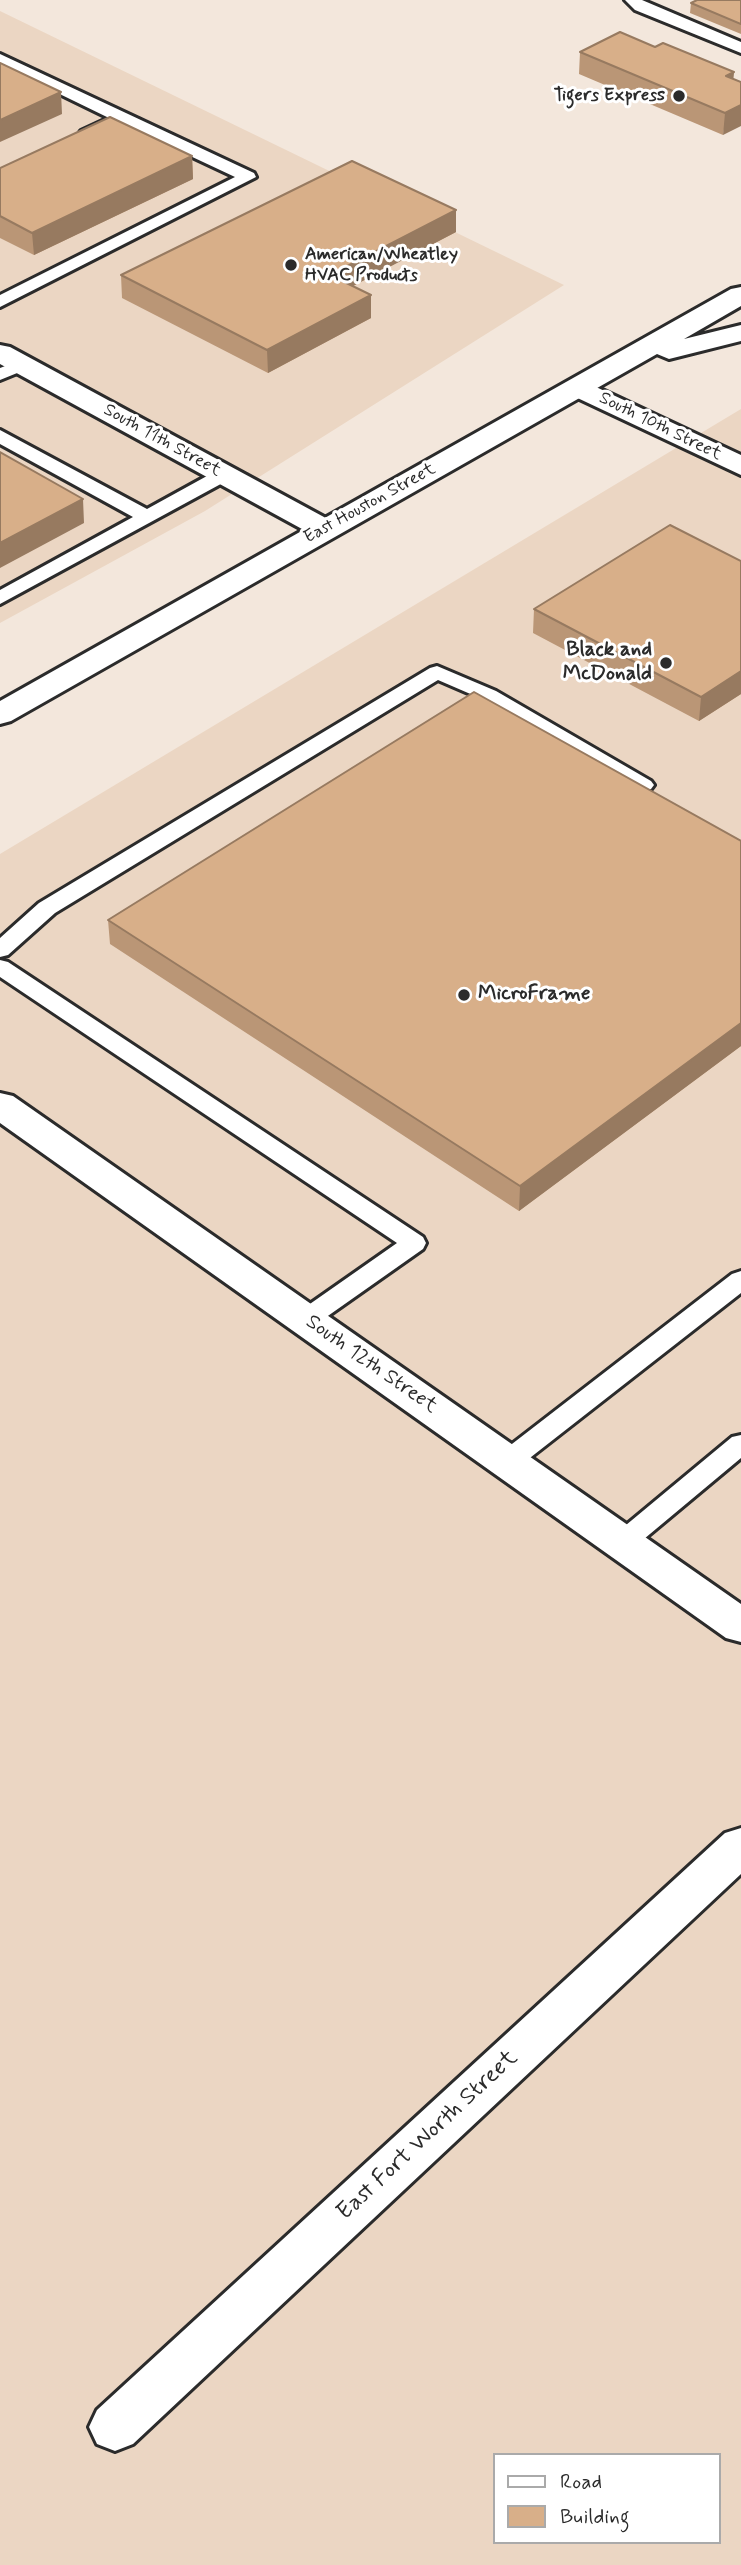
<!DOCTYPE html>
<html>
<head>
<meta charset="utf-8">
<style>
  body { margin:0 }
  #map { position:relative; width:741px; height:2565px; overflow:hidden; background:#f3e7dc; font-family:Mynerve,sans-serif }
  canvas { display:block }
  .legend { position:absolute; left:493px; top:2453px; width:228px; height:91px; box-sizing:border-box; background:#fff; border:2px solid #aaa; margin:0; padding:9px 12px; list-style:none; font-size:21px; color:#2b2b2b }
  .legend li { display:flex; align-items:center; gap:14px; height:35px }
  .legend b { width:35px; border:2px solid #aaa }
</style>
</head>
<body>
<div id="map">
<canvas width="741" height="2565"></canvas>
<ul class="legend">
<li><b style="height:9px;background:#fff"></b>Road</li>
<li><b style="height:19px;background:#d8af89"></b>Building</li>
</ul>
</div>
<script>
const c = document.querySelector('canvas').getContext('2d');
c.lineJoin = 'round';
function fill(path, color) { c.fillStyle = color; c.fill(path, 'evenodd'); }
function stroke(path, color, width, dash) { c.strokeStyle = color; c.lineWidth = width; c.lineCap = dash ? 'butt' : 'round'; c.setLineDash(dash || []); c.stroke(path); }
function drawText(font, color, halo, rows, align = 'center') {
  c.font = font + ' Mynerve,sans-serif'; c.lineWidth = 6; c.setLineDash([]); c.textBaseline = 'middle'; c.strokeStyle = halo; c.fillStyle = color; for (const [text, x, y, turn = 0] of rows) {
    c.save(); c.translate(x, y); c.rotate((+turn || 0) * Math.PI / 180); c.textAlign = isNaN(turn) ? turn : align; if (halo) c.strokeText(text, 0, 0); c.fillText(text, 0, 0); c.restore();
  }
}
const built = new Path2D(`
  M0 11 564 285 205 511 0 623Z
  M741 409V2565H0V854ZM494 2455H718V2542H494Z`);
const lane = new Path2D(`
  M625 0H642L741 42V53L635 10Z
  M0 54 254 173 256 177 0 307V295L235 177 122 124 93 137H81L79 134 81 131 109 118 0 65Z
  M21 360 27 361 30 365 27 369 0 380V368Z
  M0 430 147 509 216 471H230L232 475 230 479 0 604V590L133 517 0 444Z
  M437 666 496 691 651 781 654 785 651 789H637L482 699 438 680 55 913 8 955 0 957V938L39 903 430 668Z
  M0 960 8 962 423 1237 426 1243 423 1249 315 1325 306 1328 297 1325 294 1319 297 1313 397 1243 0 977Z
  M741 1271V1293L517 1468 508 1471 499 1468 495 1461 499 1454 732 1274Z
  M741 1435V1458L632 1549 623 1552 614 1549 610 1542 614 1535 732 1437Z`);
const street = new Path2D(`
  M0 345 10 347 335 523 339 529 335 535 324 538 313 535 0 364Z
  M579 379 741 455V475L569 394 565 388 569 382Z
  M0 1093 13 1096 741 1604V1642L726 1638 0 1123Z
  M741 1828V1874L133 2444 115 2451 97 2444 89 2427 97 2410 725 1833Z`);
const secondary = new Path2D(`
  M741 287V306L684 339 741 325V341L669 359 657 354 11 721 0 724V701L731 289Z`);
const wall = new Path2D(`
  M741 0V34L690 13 691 3Z
  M655 47 734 72 723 135 579 74 580 52Z
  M192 156 193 179 34 255 0 238V168Z
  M456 210V232L353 286 371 318 268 373 122 298 121 275Z
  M741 561V694L699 721 533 633 534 609Z
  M741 841V1046L519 1211 110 944 108 920Z`);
const shadedWall = new Path2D(`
  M734 72 732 94 726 76Z
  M61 92 62 114 0 142V120Z
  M741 105V126L723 135 725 113Z
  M192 156 193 179 34 255 32 233Z
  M456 210V232L330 298V275Z
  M371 295V318L268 373 267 350Z
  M83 499 84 523 0 568V543Z
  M741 671V694L699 721 701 697Z
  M741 1023V1046L519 1211 520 1186Z`);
const building = new Path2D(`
  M697 0H741V24L691 3Z
  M620 32 655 47 663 43 734 72 726 76 741 82V105L725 113 580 52Z
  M0 63 61 92 0 120Z
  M110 117 192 156 32 233 0 216V168Z
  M352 161 456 210 330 275 371 295 267 350 121 275Z
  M0 452 83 499 0 543Z
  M670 525 741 561V671L701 697 534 609Z
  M474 692 741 841V1023L520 1186 108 920Z`);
const markers = [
  [679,96,7,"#2b2b2b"],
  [291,265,7,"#2b2b2b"],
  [666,663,7,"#2b2b2b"],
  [464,995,7,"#2b2b2b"]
];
const farPoinames = [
  ["Tigers Express",665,96],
  ["American/Wheatley",305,255,"left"],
  ["HVAC Products",305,276,"left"]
];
const farStreetnames = [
  ["South 10th Street",660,427,26],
  ["South 11th Street",162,441,29],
  ["East Houston Street",370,504,-29]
];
const poiNames = [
  ["Black and",652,651],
  ["McDonald",652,675],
  ["MicroFrame",478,995,"left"]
];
const streetNames = [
  ["South 12th Street",371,1365,35]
];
const nearStreetnames = [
  ["East Fort Worth Street",428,2136,-43]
];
fill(built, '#ebd6c3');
stroke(lane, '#2b2b2b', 6);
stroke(street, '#2b2b2b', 6);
stroke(secondary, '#2b2b2b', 6);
fill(lane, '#fff');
fill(street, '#fff');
fill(secondary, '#fff');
fill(wall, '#ba9676');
fill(shadedWall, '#977a60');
fill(building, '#d8af89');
stroke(building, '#977a60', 2);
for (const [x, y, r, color] of markers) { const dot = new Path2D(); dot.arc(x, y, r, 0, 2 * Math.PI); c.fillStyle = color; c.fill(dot); stroke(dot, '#fff', 2.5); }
drawText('bold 18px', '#2b2b2b', '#fff', farPoinames, 'right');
drawText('18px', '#2b2b2b', '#fff', farStreetnames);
drawText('bold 21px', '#2b2b2b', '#fff', poiNames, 'right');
drawText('21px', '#2b2b2b', '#fff', streetNames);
drawText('24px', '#2b2b2b', '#fff', nearStreetnames);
</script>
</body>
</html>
